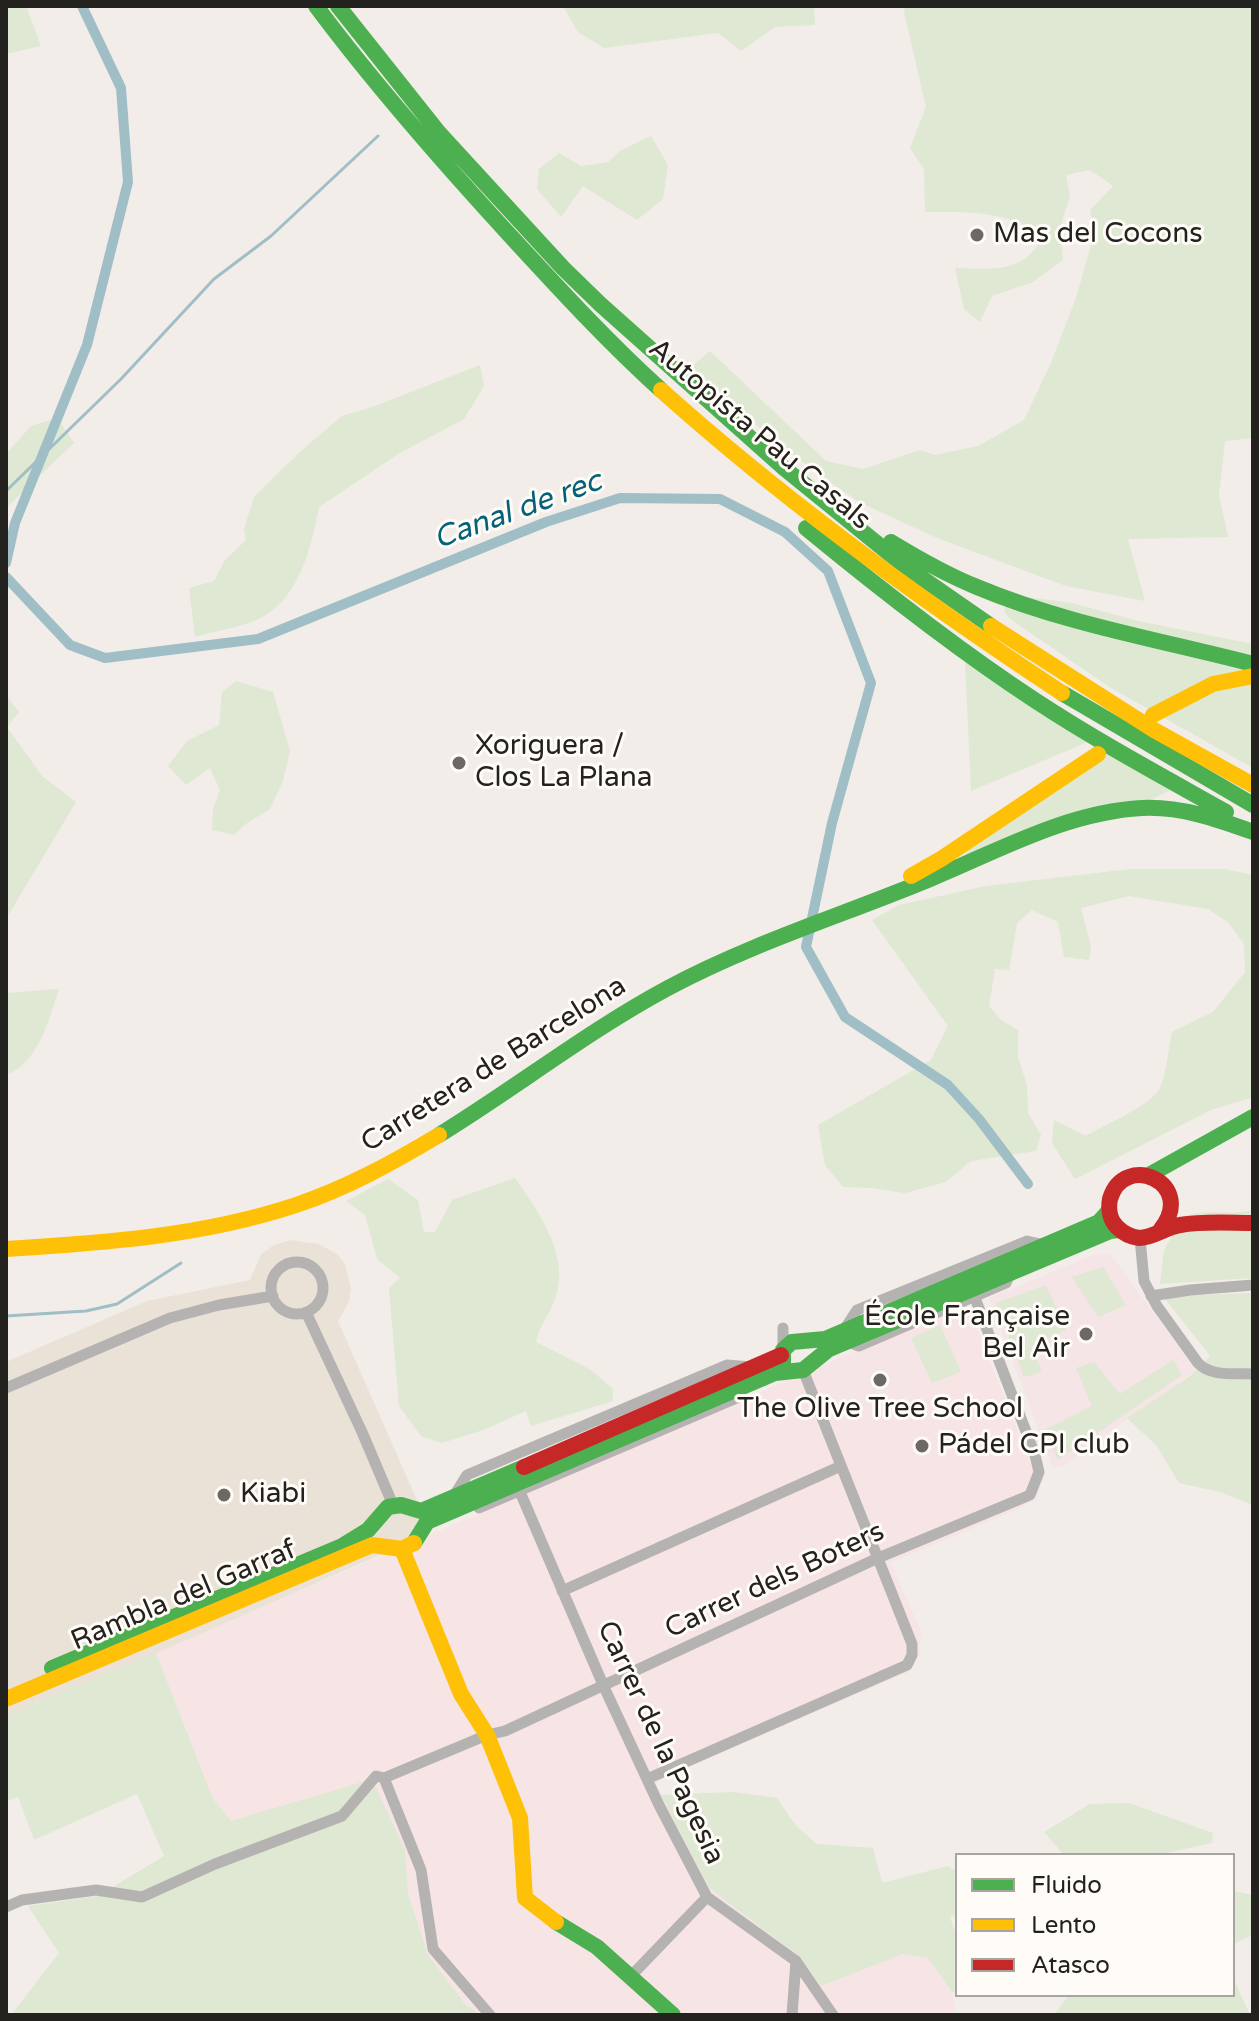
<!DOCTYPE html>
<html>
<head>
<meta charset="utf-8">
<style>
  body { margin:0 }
  #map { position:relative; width:1259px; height:2021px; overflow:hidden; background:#f2ede8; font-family:"Varela Round",sans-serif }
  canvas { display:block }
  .frame { position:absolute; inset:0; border:8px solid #24221e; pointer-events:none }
  .legend { position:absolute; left:955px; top:1853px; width:280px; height:144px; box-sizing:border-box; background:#fffcf8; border:2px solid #a7a5a1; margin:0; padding:10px 14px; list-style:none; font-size:24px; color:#24221e }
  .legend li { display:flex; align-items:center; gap:16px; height:40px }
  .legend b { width:40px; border:2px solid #a7a5a1 }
</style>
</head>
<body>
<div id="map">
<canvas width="1259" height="2021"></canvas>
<div class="frame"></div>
<ul class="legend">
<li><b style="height:10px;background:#4caf50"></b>Fluido</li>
<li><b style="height:10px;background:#ffc107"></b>Lento</li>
<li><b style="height:10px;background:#c62828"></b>Atasco</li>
</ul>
</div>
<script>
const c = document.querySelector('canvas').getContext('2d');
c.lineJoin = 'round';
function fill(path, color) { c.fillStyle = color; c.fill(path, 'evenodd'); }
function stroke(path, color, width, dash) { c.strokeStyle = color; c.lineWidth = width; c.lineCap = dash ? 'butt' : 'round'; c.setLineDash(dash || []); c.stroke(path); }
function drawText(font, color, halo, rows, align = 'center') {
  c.font = font + ' "Varela Round",sans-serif'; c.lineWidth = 6; c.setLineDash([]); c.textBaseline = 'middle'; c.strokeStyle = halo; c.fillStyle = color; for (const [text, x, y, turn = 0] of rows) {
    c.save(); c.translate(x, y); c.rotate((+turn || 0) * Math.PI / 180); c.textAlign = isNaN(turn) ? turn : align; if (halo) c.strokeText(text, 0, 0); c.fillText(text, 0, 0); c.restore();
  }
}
const built = new Path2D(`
  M290 1240 319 1244 338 1255 345 1264 351 1289 349 1302 338 1321 431 1532 179 1644 6 1716V1362L147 1301 250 1280 261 1254 274 1245Z`);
const industrial = new Path2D(`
  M967 1303 1040 1488 1023 1507 891 1563 921 1632 920 1653 911 1671 654 1781 709 1888 796 1954 820 1986 902 1954 928 1958 952 1992 956 2015H480L465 2004 428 1955 408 1892 405 1850 231 1822 213 1799 156 1653Z`);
const education = new Path2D(`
  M1096 1254H1110L1196 1370 1061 1467 1052 1465 989 1298Z
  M942 1325 963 1372 847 1418 844 1411 840 1412 842 1416 838 1418 821 1380 822 1370 907 1334 909 1339Z`);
const green = new Path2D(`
  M6 6H26L41 46 6 54Z
  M563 6H814L815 25 775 27 741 51 718 33 604 48 578 32Z
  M905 6H1253V438L1225 441 1219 495 1228 537 1128 539 1145 601 1066 586 937 538 861 503 816 473 737 410 690 368 710 351 826 461 863 469 920 450 935 455 978 446 1024 420 1050 365 1076 298 1095 231 1090 210 1113 186 1090 170 1066 175 1070 196 1060 228 1063 260 1033 282 992 296 980 322 964 309 955 268C992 269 1024 274 1043 237 1011 211 965 211 925 212L924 169 910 148 926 107 904 12Z
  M651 136 668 165 663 199 637 220 583 186 561 217 537 189 539 169 559 153 581 166 608 162 620 151Z
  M480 365 484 386 464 419 398 454 319 507C312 543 302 586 273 610 254 626 219 630 195 637L189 588 214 581 225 560 246 540 244 529 254 497 302 450 342 416 375 406Z
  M57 418 74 443 6 508V454L31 426Z
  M1020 596 1072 603 1138 621 1253 644V768L1111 688 1010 619 1004 611 1007 602Z
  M965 662 1088 742 971 791Z
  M236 681 273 692 290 751 283 781 270 809 247 823 234 835 212 830 213 809 220 790 210 768 186 785 168 766 187 741 219 725 222 692Z
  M6 695 19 712 7 727 42 776 76 802 6 919Z
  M1108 754 1171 790 1143 803 965 857 967 849Z
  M1130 869H1225L1253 875V1097L1211 1110 1075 1179 1052 1143 1054 1120 1086 1136C1104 1125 1152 1105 1160 1088 1167 1072 1168 1049 1172 1032L1213 1012 1245 972 1244 944 1228 922 1208 909 1129 896 1081 908 1091 946 1089 960 1064 957 1058 922 1032 910 1017 923 1009 970 995 969 989 1006 1001 1020 1018 1030V1057L1027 1085 1028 1113 1041 1135 1036 1151 971 1161 946 1182 905 1193 871 1188 843 1187 825 1165 818 1125 931 1060 948 1026 872 920 899 905 986 886Z
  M59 989C49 1018 39 1063 6 1075V993Z
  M515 1178C540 1214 572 1258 554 1302 548 1316 539 1327 536 1342L591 1370 613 1389V1401L531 1426 526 1411 483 1430 442 1443 421 1436 399 1406 389 1288 400 1278 377 1259 365 1215 346 1201 388 1179 418 1200 424 1232H435L452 1200Z
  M1253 1210V1278L1160 1284 1164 1250 1183 1217C1206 1208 1230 1216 1253 1210Z
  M1103 1267 1126 1305 1098 1317 1072 1277Z
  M1046 1285 1066 1330 1031 1346 1042 1372 1024 1377 996 1303Z
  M1253 1293V1505L1220 1492 1179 1483 1157 1446 1127 1418 1190 1376 1210 1356 1163 1296Z
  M940 1325 961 1372 932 1383 911 1338Z
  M1173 1360 1182 1375 1058 1460 1044 1430 1092 1406 1076 1368 1094 1362 1120 1394Z
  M156 1653 213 1799 231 1821 372 1779 405 1850 408 1893 428 1955 465 2004 480 2015H11L59 1953 28 1906 98 1896 164 1856 137 1794 34 1840 18 1797 6 1801V1716Z
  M733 1792 777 1798 796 1826 817 1844 873 1848 882 1883 948 1866 957 1872V1914L950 1917 957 1938V1993L952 1992 928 1958 903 1954 821 1986 796 1954 709 1888 661 1795Z
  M1129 1803 1213 1833 1212 1843 1157 1855H1064L1044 1832 1090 1804Z
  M1233 1891 1253 1895V1935L1233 1944Z
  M1233 1977 1250 2015H1054L1069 1995H1233Z`);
const stream = new Path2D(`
  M6 491 121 379 214 279 271 236 378 136
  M6 1316 86 1311 117 1304 181 1263`);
const canal = new Path2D(`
  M6 563 15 523 87 345 128 182 121 88 82 6
  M6 577 70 645 105 658 258 639 546 522 620 498 720 499 785 532 828 571 871 683 832 823 806 947 845 1017 948 1085 979 1119 1028 1184`);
const street = new Path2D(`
  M1140 1238 1144 1281 1157 1306 1198 1363C1211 1377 1235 1373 1253 1374
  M271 1288a26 26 0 1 1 52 0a26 26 0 1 1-52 0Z
  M1151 1296 1190 1290 1253 1285
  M306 1312 362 1432 393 1505
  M844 1330 857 1310 1027 1241 1045 1245
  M848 1342 859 1346 1006 1283 1009 1276
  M783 1350V1328
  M6 1388 170 1318 219 1305 273 1296
  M520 1492 604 1687 659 1805 707 1897 796 1961 833 2015
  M452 1499 467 1475 727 1365 751 1367
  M479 1508 739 1397
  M562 1591 841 1466
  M384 1778 421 1870 433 1949 490 2015
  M647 1779 907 1665 912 1655V1644L803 1370
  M6 1907 22 1900 96 1890 142 1897 215 1864 342 1816 376 1776 384 1778 487 1735 505 1731 878 1558 1030 1495 1039 1472 1035 1455 975 1298
  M631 1976 707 1897
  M792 2015 796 1961`);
const fast = new Path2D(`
  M316 6C378 89 446 166 516 242 563 293 610 344 661 390
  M338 6 439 133 563 268 600 304 784 468 906 567 991 626
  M806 528C880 589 955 648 1036 701 1097 741 1162 776 1226 812
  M891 542C919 559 947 575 977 587 1065 624 1161 640 1253 664
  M1062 693 1253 805
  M439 1135C517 1087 588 1031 668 988 752 943 843 915 930 879 998 851 1067 812 1142 808 1180 806 1217 819 1253 832
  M1149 1175 1253 1117
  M783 1365V1350L792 1342 825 1339 1099 1222 1109 1211
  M414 1543 427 1522 775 1373 803 1370 829 1349 1110 1231 1119 1230
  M52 1668 342 1546 368 1530 388 1507 401 1505 421 1511 524 1467
  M556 1922 597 1947 673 2015`);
const slow = new Path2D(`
  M661 390C786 502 922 601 1062 693
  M991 626 1154 730 1253 785
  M1153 715 1213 684 1253 676
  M911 876 941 859 1098 754
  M6 1249C104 1243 203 1236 296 1205 347 1188 394 1162 439 1135
  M402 1549 461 1694 487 1735 520 1818 525 1898 556 1922
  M6 1699 372 1545 402 1549 414 1543`);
const jam = new Path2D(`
  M1161 1229C1197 1183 1124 1151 1110 1199 1108 1209 1110 1220 1117 1227 1123 1233 1131 1237 1139 1238 1153 1238 1166 1227 1180 1225 1204 1221 1229 1223 1253 1223
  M524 1467 781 1355`);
const markers = [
  [977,235,8,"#6c6965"],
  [459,763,8,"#6c6965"],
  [1086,1334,8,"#6c6965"],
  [880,1380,8,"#6c6965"],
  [922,1446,8,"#6c6965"],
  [224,1495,8,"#6c6965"]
];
const poiNames = [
  ["Mas del Cocons",993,235],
  ["Xoriguera /",475,747],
  ["Clos La Plana",475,779],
  ["École Française",1070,1318,"right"],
  ["Bel Air",1070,1350,"right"],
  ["The Olive Tree School",880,1410,"center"],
  ["Pádel CPI club",938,1446],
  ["Kiabi",240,1495]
];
const streetNames = [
  ["Autopista Pau Casals",759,435,40],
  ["Carretera de Barcelona",494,1065,-32],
  ["Carrer dels Boters",775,1581,-25],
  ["Rambla del Garraf",184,1596,-23],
  ["Carrer de la Pagesia",660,1743,65]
];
const waterNames = [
  ["Canal de rec",518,511,-20]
];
fill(built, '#eae2d6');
fill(industrial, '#f6e5e4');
fill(education, '#f5e5e6');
fill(green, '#dee8d3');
stroke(stream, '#a0bec6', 3);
stroke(canal, '#a0bec6', 10);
stroke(street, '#b5b3b2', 11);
stroke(fast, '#4caf50', 16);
stroke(slow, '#ffc107', 16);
stroke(jam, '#c62828', 16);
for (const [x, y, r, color] of markers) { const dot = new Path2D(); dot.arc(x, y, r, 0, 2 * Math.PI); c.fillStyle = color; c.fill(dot); stroke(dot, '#fffcf8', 3); }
drawText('28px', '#24221e', '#fffcf8', poiNames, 'left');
drawText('28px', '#24221e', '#fffcf8', streetNames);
drawText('italic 30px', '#036277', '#fffcf8', waterNames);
</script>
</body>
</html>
